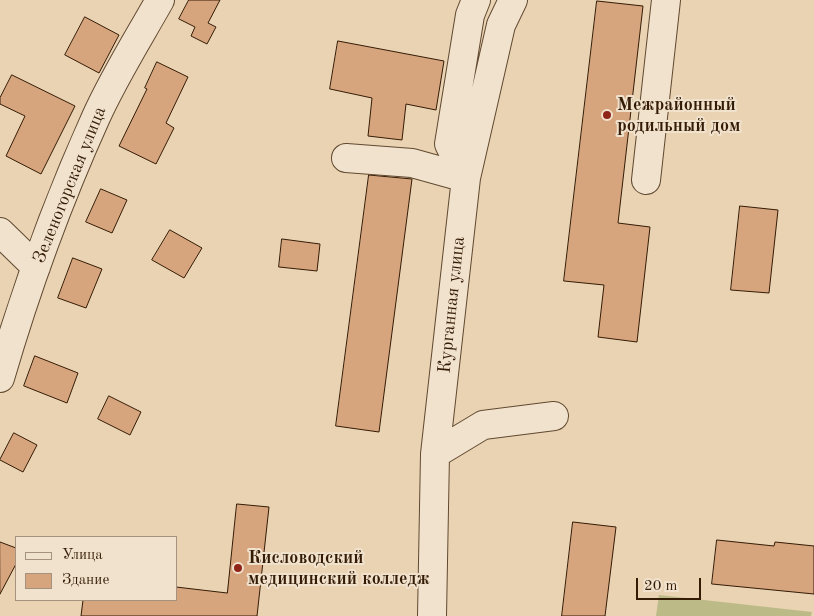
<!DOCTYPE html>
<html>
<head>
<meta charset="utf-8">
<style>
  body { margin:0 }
  #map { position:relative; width:814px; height:616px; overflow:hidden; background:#e9d3b3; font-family:"Old Standard TT",serif }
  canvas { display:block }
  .legend { position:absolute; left:15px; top:536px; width:162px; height:65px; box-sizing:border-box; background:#f1e2ce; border:1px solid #a5927e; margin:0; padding:6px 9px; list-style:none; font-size:15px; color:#341b05 }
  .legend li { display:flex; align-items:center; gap:10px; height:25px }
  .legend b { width:25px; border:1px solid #a5927e }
  .scale { position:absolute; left:636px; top:578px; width:65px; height:22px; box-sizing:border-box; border:2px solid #341b05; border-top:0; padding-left:6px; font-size:15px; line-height:18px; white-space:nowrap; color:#341b05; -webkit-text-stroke:4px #f1e2ce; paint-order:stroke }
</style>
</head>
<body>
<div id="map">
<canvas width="814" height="616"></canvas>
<ul class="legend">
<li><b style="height:6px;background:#f1e2ce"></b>Улица</li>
<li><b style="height:14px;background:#d6a47d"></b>Здание</li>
</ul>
<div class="scale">20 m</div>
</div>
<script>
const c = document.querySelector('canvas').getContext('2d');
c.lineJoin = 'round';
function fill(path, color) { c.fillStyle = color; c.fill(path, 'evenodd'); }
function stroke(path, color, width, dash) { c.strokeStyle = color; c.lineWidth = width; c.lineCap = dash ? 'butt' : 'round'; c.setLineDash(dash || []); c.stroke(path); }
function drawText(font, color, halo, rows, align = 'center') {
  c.font = font + ' "Old Standard TT",serif'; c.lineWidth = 4; c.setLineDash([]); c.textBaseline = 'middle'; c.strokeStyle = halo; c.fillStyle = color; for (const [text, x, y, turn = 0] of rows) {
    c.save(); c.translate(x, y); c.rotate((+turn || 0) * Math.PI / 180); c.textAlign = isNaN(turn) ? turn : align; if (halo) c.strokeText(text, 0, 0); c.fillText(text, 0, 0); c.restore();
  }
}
const green = new Path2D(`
  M659 595 812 612 811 616H656Z`);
const building = new Path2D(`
  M189 0H220L208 23 216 27 207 44 191 36 195 27 179 19Z
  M597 1 643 6 618 223 650 227 637 342 598 337 604 285 564 281Z
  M85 17 119 35 99 73 65 55Z
  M338 41 444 61 436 110 406 104 402 140 368 136 372 98 330 89Z
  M157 62 188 77 166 123 174 128 156 164 119 146 147 89 145 88Z
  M12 75 75 106 41 174 6 156 25 116 0 104V98Z
  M369 175 412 179 379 432 336 426Z
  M101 189 127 200 112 233 86 222Z
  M740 206 778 210 769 293 731 290Z
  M170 230 202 248 184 278 152 260Z
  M282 239 320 244 317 271 279 267Z
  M73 258 102 269 86 308 58 298Z
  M35 356 78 373 67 403 24 386Z
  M109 396 141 412 130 435 98 419Z
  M14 433 37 445 23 472 0 460Z
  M237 504 269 507 257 616H81L83 600H176V587L227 593Z
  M573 522 616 527 605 616H562Z
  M717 540 774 546 775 542 814 546V594L712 584Z
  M0 542 16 548V564L0 594Z`);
const minor = new Path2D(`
  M346 158 412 163 466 178
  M466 178 449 144 470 15 476 0
  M646 180 666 0
  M0 232 36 267
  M0 378C26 289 58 201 96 117 114 77 138 39 160 0
  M435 454 483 425 554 416
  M432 616 435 454 466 178 501 25 513 0`);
const markers = [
  [607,115,5,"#8f2418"],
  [238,568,5,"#8f2418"]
];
const poiNames = [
  ["Межрайонный",617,105],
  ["родильный дом",617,126],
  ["Кисловодский",248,558],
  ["медицинский колледж",248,579]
];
const streetNames = [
  ["Зеленогорская улица",70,185,-68],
  ["Курганная улица",452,305,-84]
];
fill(green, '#bcbb88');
fill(building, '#d6a47d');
stroke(building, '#341b05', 1);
stroke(minor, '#614930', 30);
stroke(minor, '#f1e2ce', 28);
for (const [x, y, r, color] of markers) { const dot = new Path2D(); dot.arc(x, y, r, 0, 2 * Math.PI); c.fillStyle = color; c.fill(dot); stroke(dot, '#f1e2ce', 2); }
drawText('bold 18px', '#341b05', '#f1e2ce', poiNames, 'left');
drawText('18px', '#341b05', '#f1e2ce', streetNames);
</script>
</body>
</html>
